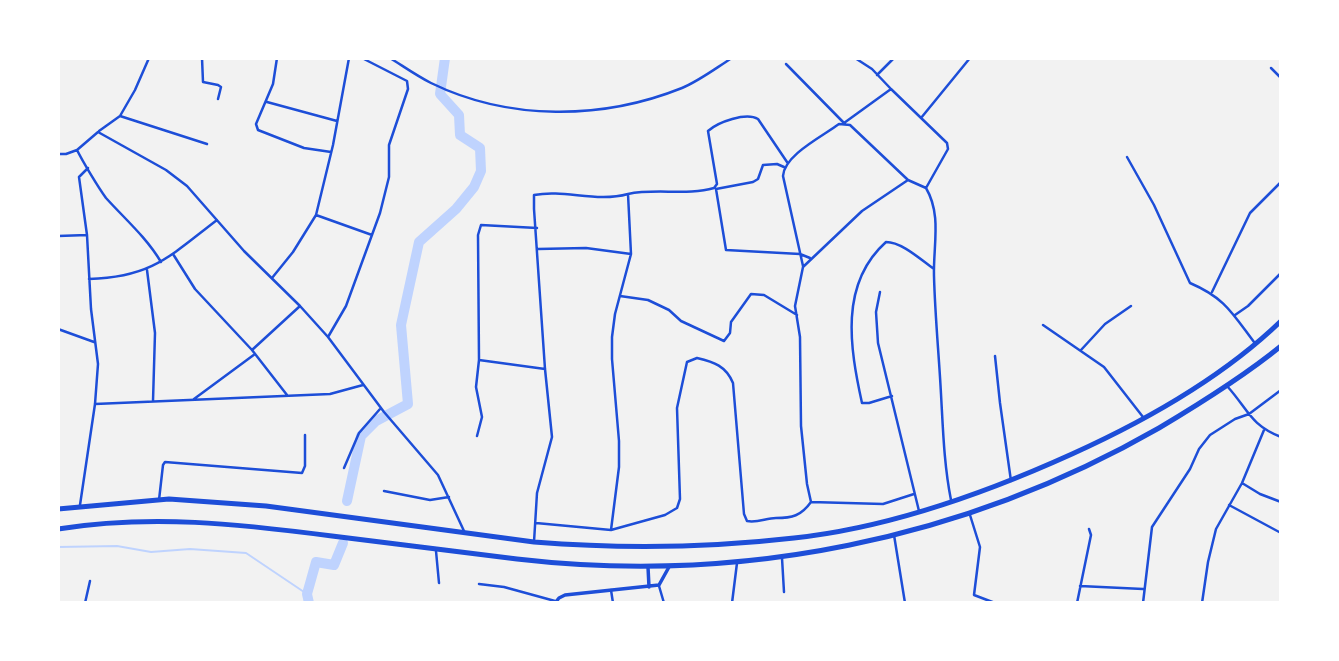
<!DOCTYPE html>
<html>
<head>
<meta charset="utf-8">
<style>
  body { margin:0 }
  #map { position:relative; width:1339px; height:661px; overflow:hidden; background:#f2f2f2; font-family:"IBM Plex Sans",sans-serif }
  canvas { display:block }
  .frame { position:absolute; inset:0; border:60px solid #fff; pointer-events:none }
</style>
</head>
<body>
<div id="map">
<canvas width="1339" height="661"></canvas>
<div class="frame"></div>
</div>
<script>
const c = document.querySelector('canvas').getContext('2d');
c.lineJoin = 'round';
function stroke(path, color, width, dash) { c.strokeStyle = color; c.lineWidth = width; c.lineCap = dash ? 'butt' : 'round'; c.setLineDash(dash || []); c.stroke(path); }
const stream = new Path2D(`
  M58 547 117 546 151 552 190 549 246 553 307 594`);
const river = new Path2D(`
  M347 501 361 436 376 421 408 404 401 325 419 242 456 209 474 187 481 171 480 148 460 135 459 115 440 94 445 58
  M309 603 307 594 316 562 334 565 343 543`);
const minor = new Path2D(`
  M202 58 203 82 218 85 221 87 218 99
  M277 58 273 84 256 124 258 130 304 148 331 152
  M390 58C403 66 417 76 431 83 509 121 602 120 682 88 699 81 716 68 732 58
  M855 58 872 69 891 89
  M786 64 844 123 891 89 947 143 948 149 926 188 908 180 862 211 803 267 795 306 800 337 801 426 807 484 811 502
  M1271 68 1281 78
  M877 75 894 58
  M267 102 337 121
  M120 116 207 144
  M921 118 970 58
  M99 131 120 116 135 90 149 58
  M58 154H66L77 150
  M1127 157 1154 205 1190 283C1225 298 1232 313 1254 342
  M926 188C942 215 933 246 934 276 935 316 939 355 941 394 943 429 944 465 951 500
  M716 189 726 250 800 254 810 258
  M716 189 753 182 758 179 763 165 777 164 784 167
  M628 194C656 188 687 196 714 188L717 184 708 131C718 122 746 112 758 119L787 162
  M316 215 372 235
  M58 236 87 235
  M538 249 586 248 631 254
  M173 254 195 289 252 350 287 395
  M161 262C146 237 125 219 106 198 98 187 83 162 77 150L98 132 166 170 187 186 244 251 300 306 328 337 384 412 438 475 464 531
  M803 266 783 176C784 155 823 136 839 124L850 125 908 180
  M147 270 155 333 153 401
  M272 278 293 252 316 215 333 145 349 58
  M89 279C152 277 170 256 217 220
  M880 292 876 312 878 343 919 511
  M1212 292 1250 213 1281 182
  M620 296 648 300 669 310 681 321 724 341 730 333 731 322 751 294 764 295 797 315
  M1235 315 1248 306 1281 273
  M1043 325 1104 367 1143 417
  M58 329 94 342
  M328 337 346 306 380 213 389 177V145L408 89 407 81 362 58
  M252 350 300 306
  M1081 350 1105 324 1131 306
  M995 356 1000 403 1011 481
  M479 360 545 369
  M1227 386C1248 409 1250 425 1281 437
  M892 396 869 403H862C850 348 839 284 886 242 902 242 921 260 934 269
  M194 399 255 354
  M95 404 330 394 363 385
  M477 436 482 417 476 387 479 360 478 235 481 225 537 228
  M344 468 359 433 380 409
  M1242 483 1260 494 1281 502
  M384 491 430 500 449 497
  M159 500 163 465 165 462 302 473 305 466V435
  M80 505 95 404 98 364 91 309 87 235 79 177 88 168
  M1229 505 1281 533
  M970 515 980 547 974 595 995 603
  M536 523 611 530 665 515 677 508 680 499 677 408 687 362 697 358C714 362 726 366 733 383L744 514 747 521C758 523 766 518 776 518 792 518 801 516 811 502L883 504 914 494
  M894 535 905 603
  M534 542 537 493 552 437 545 369 534 209V195C565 189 596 203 628 194L631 254 615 314 612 337V359L619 441V467L611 530
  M436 551 439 583
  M782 558 784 592
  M479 584 504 587 555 601
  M659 586 664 603
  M1080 586 1143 589
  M611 590 613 603
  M85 603 90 581
  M732 603 737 563
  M1077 603 1091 535 1089 529
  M1143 603 1152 527 1190 469 1199 449 1210 435 1235 419 1249 414 1281 390
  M1202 603 1208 562 1216 529 1242 483 1264 430`);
const tertiary = new Path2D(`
  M648 567 649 587
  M555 603 559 598 565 595 659 585 669 567`);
const motorway = new Path2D(`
  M58 509 169 499 266 506 534 542C621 549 707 548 794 538 888 528 986 493 1072 454 1145 421 1223 377 1281 321
  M58 529C151 514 239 524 332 536 394 544 455 551 517 559 740 585 964 540 1159 428 1201 403 1243 377 1281 346`);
stroke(stream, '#bfd3fe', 2);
stroke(river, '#bfd3fe', 10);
stroke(minor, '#1d4ed8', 2.5);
stroke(tertiary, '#1d4ed8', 3.5);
stroke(motorway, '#1d4ed8', 5);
</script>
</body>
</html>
